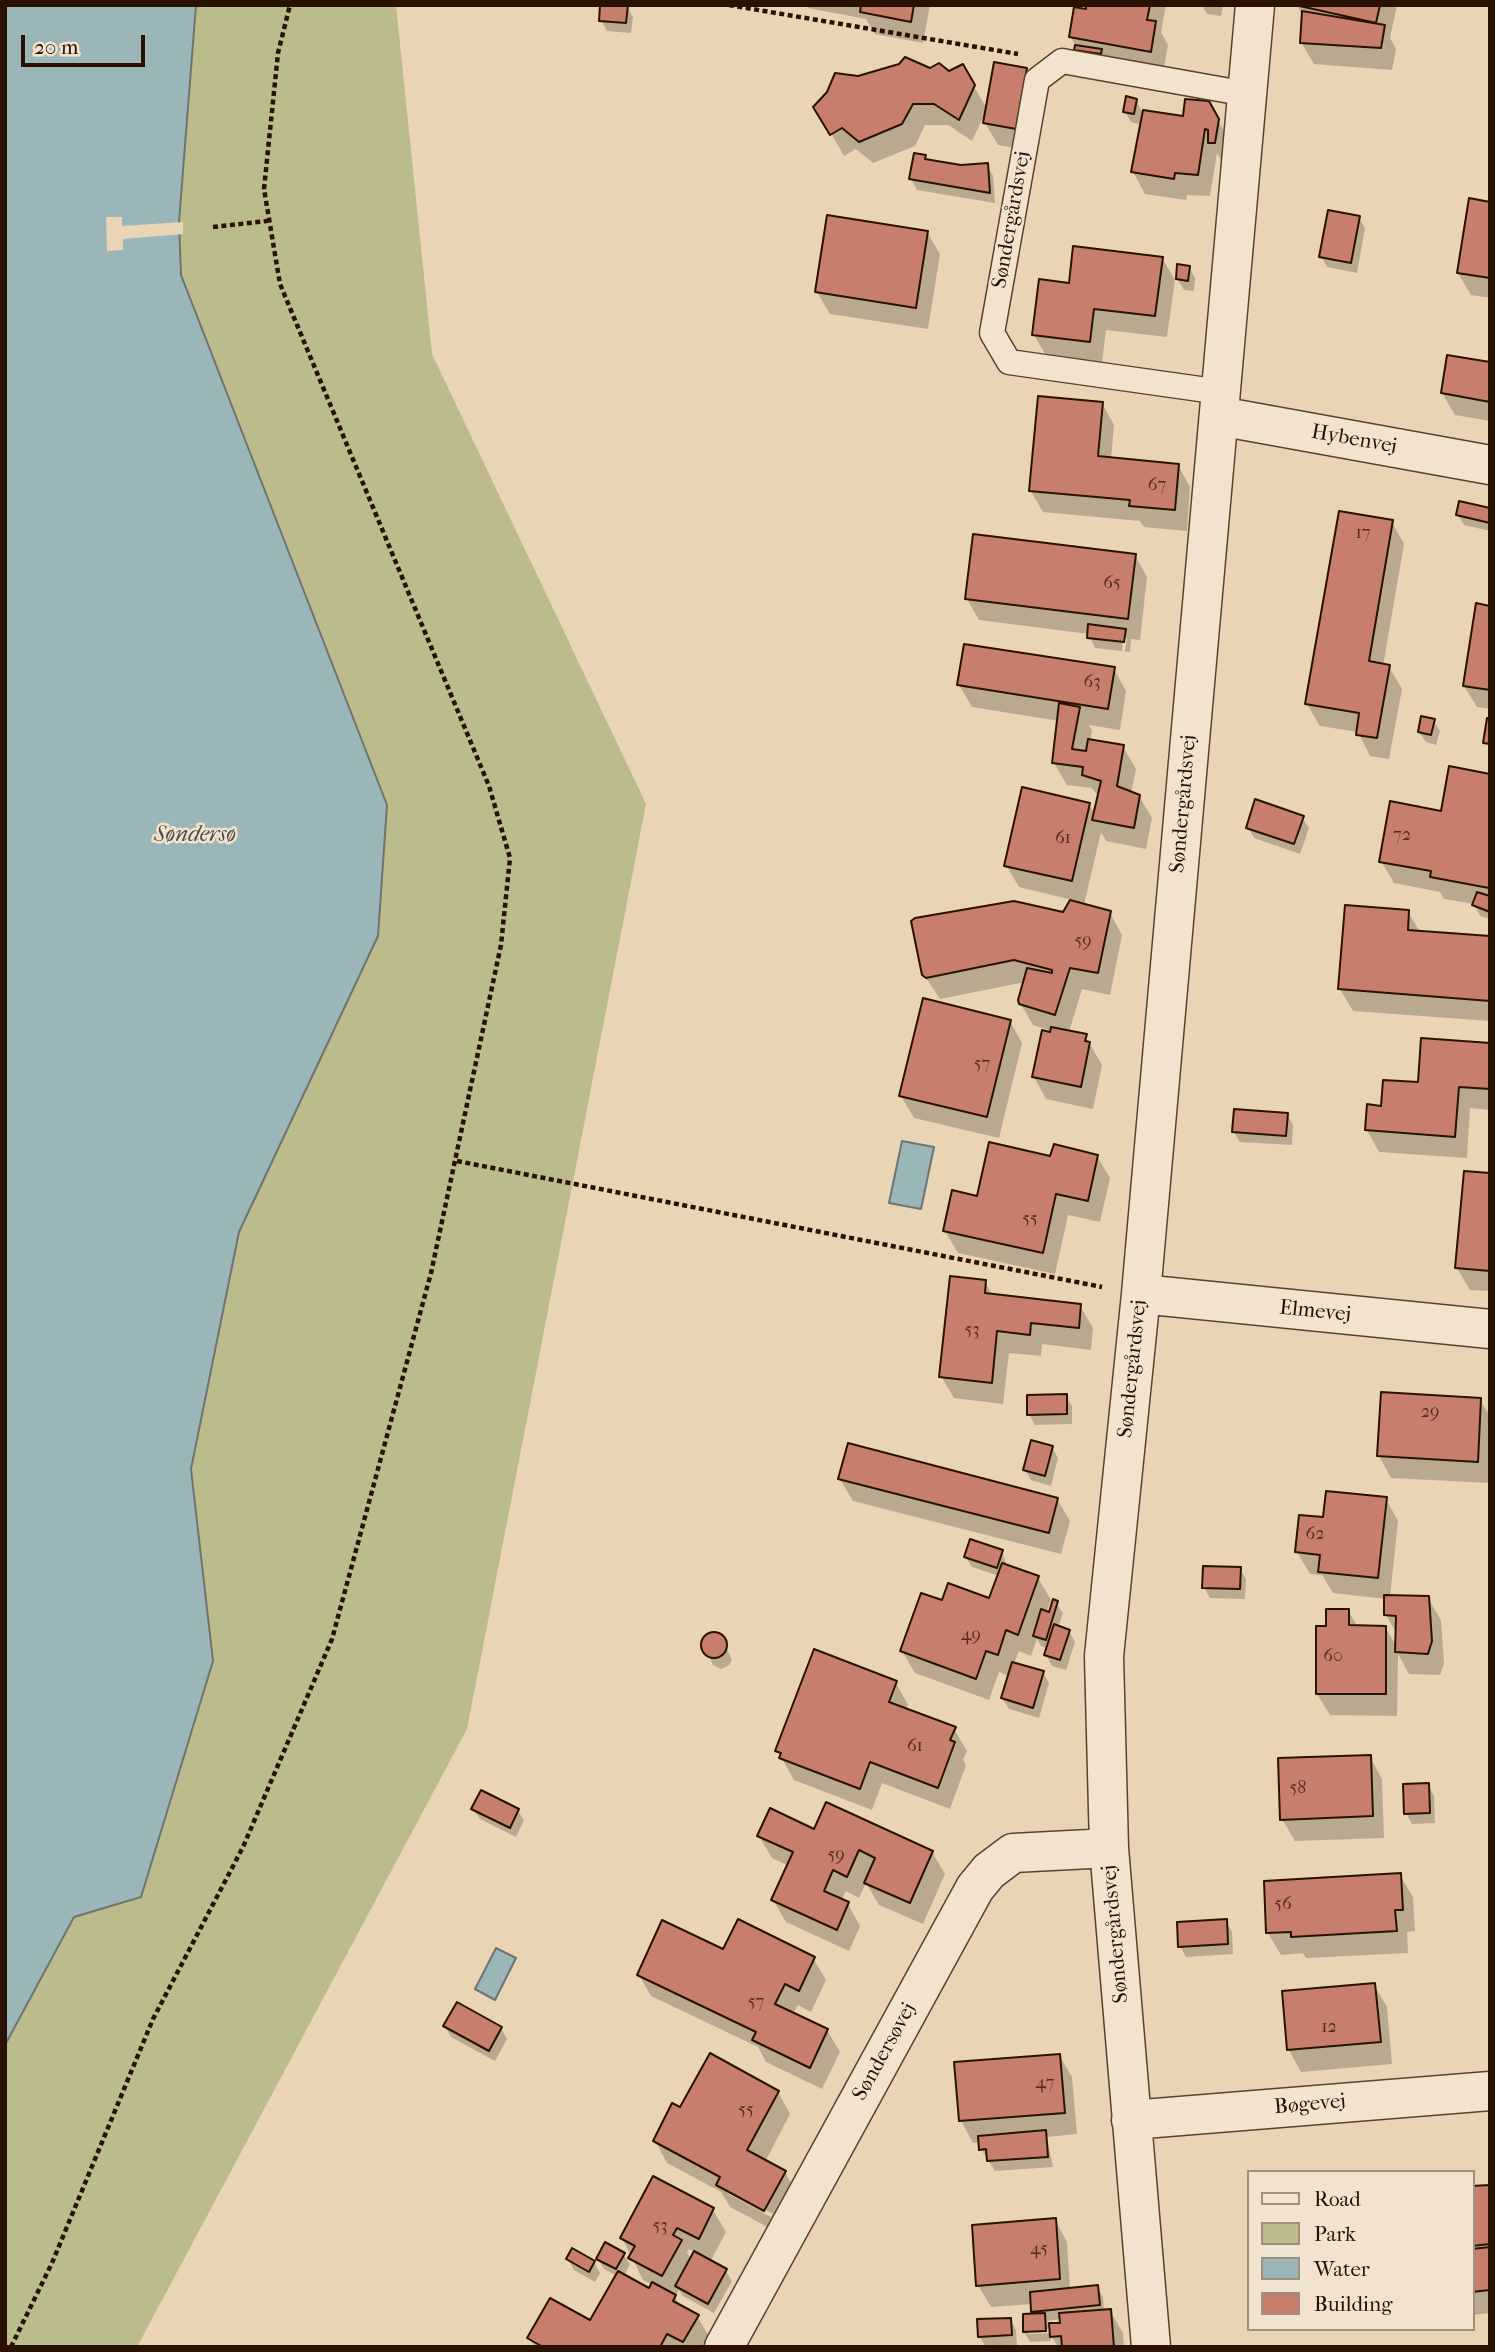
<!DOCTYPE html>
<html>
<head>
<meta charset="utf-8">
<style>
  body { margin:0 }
  #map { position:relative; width:1495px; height:2352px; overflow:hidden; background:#e9d4b6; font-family:"IM FELL French Canon",serif }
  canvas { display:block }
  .frame { position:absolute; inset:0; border:7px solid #2a1203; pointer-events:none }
  .legend { position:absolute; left:1247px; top:2170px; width:228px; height:161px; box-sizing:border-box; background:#f1e3d0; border:2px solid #a18f7e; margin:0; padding:9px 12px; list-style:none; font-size:21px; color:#2a1203 }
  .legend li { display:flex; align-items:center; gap:14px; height:35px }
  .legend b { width:35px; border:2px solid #a18f7e }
  .scale { position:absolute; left:21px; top:35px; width:124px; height:32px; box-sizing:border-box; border:4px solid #2a1203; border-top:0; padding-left:9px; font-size:21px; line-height:24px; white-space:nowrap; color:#2a1203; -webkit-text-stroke:5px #f1e3d0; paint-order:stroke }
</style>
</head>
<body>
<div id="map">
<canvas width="1495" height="2352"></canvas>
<div class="frame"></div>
<ul class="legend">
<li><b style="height:9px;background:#f1e3d0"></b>Road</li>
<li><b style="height:19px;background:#bbbb8b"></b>Park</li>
<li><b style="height:19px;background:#9bb6b8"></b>Water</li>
<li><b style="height:19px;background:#c87e6c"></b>Building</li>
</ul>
<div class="scale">20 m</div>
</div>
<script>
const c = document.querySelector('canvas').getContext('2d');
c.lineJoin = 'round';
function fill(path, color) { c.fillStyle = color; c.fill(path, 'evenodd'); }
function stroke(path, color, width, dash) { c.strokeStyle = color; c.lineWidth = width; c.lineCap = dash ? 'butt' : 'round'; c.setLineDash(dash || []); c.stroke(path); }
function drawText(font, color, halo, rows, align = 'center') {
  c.font = font + ' "IM FELL French Canon",serif'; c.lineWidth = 5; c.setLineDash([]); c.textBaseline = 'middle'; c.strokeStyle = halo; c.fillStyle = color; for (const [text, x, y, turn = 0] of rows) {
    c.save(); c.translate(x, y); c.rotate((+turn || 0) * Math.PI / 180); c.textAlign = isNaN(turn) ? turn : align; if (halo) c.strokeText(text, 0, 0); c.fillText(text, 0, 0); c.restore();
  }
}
const green = new Path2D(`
  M196 5H396L432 354 646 804 467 1729 137 2347H5V2045L74 1917 141 1897 213 1661 191 1469 239 1232 378 936 387 805 181 275 179 222Z`);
const water = new Path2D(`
  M5 5H196L179 222 181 275 387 805 378 936 239 1232 191 1469 213 1661 141 1897 74 1917 5 2045Z
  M902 1141 934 1147 921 1209 889 1203Z
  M496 1948 516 1958 495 2000 475 1989Z`);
const pier = new Path2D(`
  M106 217H122V226L183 222V234L123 239V250L107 251Z`);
const shadow = new Path2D(`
  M806 5H930L923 43 875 34 866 19 808 8Z
  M1088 5H1166L1161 32 1168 45 1163 73 1082 60 1071 37Z
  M1202 5H1223L1221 16 1207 14Z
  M1297 5H1397L1390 38 1396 49 1392 70 1314 64 1301 42 1303 17Z
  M627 7 633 17 631 33 607 31 601 20Z
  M962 66 987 109 1026 69 1039 91 1028 150 998 145 985 123 986 111 972 141 948 125H925L915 146 873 163 856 149 844 156 816 107 858 78 930 70 949 73Z
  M1136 100 1142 112 1184 118 1208 103 1231 143 1223 164 1217 153 1210 196 1187 195 1186 200 1145 194 1133 172 1142 125 1131 122 1125 112Z
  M925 157 927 161 961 167 987 165 993 176 995 203 917 190 911 179Z
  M1490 203V298L1471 295 1458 273Z
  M1359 218 1365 228 1357 273 1327 267 1321 256Z
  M927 232 940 254 928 329 830 314 817 292Z
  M1162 258 1175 280 1167 337 1106 330 1102 363 1047 357 1034 335 1070 285Z
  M1189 267 1195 278 1194 291 1184 290 1177 279Z
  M1490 364V421L1455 415 1442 393Z
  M1102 403 1114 425 1111 459 1178 465 1190 487 1187 531 1144 527 1140 521 1043 512 1030 490Z
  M1490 510V531L1464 525 1458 515Z
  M1392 522 1404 544 1383 666 1389 667 1402 689 1389 759 1370 756 1358 732 1320 726 1307 704Z
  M1135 555 1147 577 1140 640 1131 639 1130 652 1095 648 1089 634 979 620 967 599ZM1123 638H1127L1125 651H1122Z
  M1490 607V709L1477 707 1464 686Z
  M1114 669 1126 691 1120 730 1089 725 1092 730 1090 741 1123 747 1136 769 1131 793 1139 796 1152 818 1146 849 1106 841 1101 832 1084 905 1110 913 1122 935 1110 995 1082 989 1069 1032 1085 1036 1102 1065 1093 1109 1046 1099 1034 1077 1055 1032 1033 1025 1020 1003 1025 982 940 999 924 975 1064 914 1072 900 1019 887 1006 865 1089 805 1095 814 1099 797 1092 788 1067 785 1054 763 1059 721 972 707 959 685Z
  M1433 720 1440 731 1436 745 1426 742 1419 732Z
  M1490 775V919L1480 916 1474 904 1444 899 1440 892 1394 883 1381 861Z
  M1302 818 1309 828 1300 854 1254 838 1248 827Z
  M1408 912 1420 932 1490 938V1021L1353 1011 1340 989Z
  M1010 1021 1022 1043 999 1138 914 1118 901 1096Z
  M1490 1044V1110L1470 1108 1467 1158 1379 1152 1367 1130 1383 1107Z
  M1287 1114 1293 1125 1292 1145 1240 1142 1234 1132Z
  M1097 1156 1110 1178 1100 1222 1068 1215 1055 1274 958 1253 945 1231 978 1198 1052 1158Z
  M1490 1175V1291L1470 1290 1457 1268Z
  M985 1282 993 1296 1080 1306 1093 1328 1091 1350 1042 1344 1041 1356 1009 1353 1003 1404 954 1398 941 1376Z
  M1066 1396 1072 1406V1424L1035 1425 1029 1414Z
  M1480 1400 1490 1416V1483L1391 1478 1379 1456Z
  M1052 1447 1058 1458 1051 1486 1031 1480 1025 1470Z
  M840 1479 1057 1499 1070 1521 1061 1554 853 1501Z
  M1386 1499 1398 1521 1390 1597 1428 1598 1441 1620 1444 1664 1440 1675 1409 1674 1398 1654 1397 1716 1330 1715 1317 1694 1327 1628 1348 1611 1358 1627H1385L1397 1647V1634L1386 1615V1599L1333 1593 1322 1575 1310 1574 1297 1552 1325 1519Z
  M1002 1552 1007 1566 1038 1578 1051 1600 1046 1613 1050 1614 1056 1603 1063 1613 1058 1628 1069 1631 1075 1642 1066 1670 1052 1666 1046 1655 1048 1649 1041 1646 1037 1639 1031 1656 1019 1651 1014 1664 1043 1672 1049 1683 1039 1718 1009 1709 1002 1698 1009 1676 999 1672 989 1700 915 1673 902 1651 943 1603 990 1600 999 1576 972 1567 965 1556Z
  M1240 1569 1246 1579 1245 1599 1210 1598 1204 1587Z
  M711 1634 722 1638 732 1660 729 1665 721 1669 713 1665 703 1642Z
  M896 1683 908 1705 906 1710 954 1729 967 1751 963 1760 966 1765 950 1809 882 1783 872 1810 794 1780 777 1750Z
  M1370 1757 1382 1779 1384 1838 1295 1841 1282 1819Z
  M1428 1785 1434 1796 1435 1823 1412 1824 1406 1813Z
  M473 1809 517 1810 524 1820 516 1837 480 1819Z
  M815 1831 932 1852 945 1874 923 1924 879 1905 866 1883 859 1898 846 1891 841 1901 848 1904 860 1926 849 1951 786 1922 773 1900 789 1866 772 1858 759 1836Z
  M1400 1875 1413 1897 1415 1931 1407 1932 1408 1953 1306 1958 1303 1953 1281 1955 1268 1933Z
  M1226 1921 1232 1932 1233 1954 1186 1957 1180 1946Z
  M724 1952 813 1958 826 1980 811 2012 798 2005 793 2014 827 2030 840 2052 822 2089 766 2062 758 2047 651 1996 639 1975Z
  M1374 1985 1387 2007 1392 2064 1301 2072 1289 2050Z
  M445 2026 501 2028 507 2039 495 2061 451 2037Z
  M1059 2055 1072 2077 1077 2134 1047 2137 1053 2167 995 2171 981 2149V2142L973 2143 961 2121Z
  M778 2092 790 2114 765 2162 785 2172 797 2194 777 2232 730 2207 721 2192 667 2163 655 2141 681 2110ZM727 2189 773 2214 771 2217 727 2193Z
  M1488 2187 1490 2313 1472 2315V2188Z
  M713 2210 726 2232 710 2262 726 2271 732 2281 714 2313 683 2296 679 2290 675 2297 682 2308 697 2316 710 2338 705 2347H535L529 2338 591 2322 617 2276 604 2269 598 2259 623 2254 630 2264 624 2276 650 2290 652 2285 643 2280 622 2238ZM689 2249 695 2252 691 2259 687 2253Z
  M1055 2220 1067 2242 1070 2289 1097 2287 1103 2297 1104 2312 1110 2311 1123 2333 1124 2347H1058L1050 2334 1051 2341 1030 2342 1024 2332 1035 2315 1032 2304 991 2307 978 2285ZM1061 2319 1062 2324 1050 2325 1047 2321ZM1054 2329V2333L1028 2334V2330Z
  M568 2259 594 2262 600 2273 595 2282 574 2270Z
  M1010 2319 1016 2330 1017 2345 986 2347 980 2337Z`);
const building = new Path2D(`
  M600 5H628L626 23 599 21Z
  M861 5H914L911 22 860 12Z
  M1086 5H1150L1147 20 1156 21 1151 52 1069 37 1074 7 1086 9Z
  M1295 5H1380L1376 23Z
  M1302 11 1385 25 1381 48 1300 43Z
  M1075 45 1102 49 1101 54 1074 50Z
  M905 57 930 68 939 63 949 71 963 64 975 85 959 120 934 104H913L902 124 859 142 842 128 830 135 813 107 827 92 835 73 858 76 899 64Z
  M994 62 1027 68 1016 129 983 123Z
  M1126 96 1137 99 1134 114 1123 112Z
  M1185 99 1209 101 1219 119 1215 143H1208V130L1205 129 1198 175 1175 173 1174 179 1131 172 1143 110 1183 116Z
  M914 153 926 155 925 159 961 165 988 163 990 193 909 179Z
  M1469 198 1490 202V278L1457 273Z
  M1328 210 1360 216 1351 263 1319 257Z
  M827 215 928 231 916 308 815 292Z
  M1073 246 1163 257 1155 316 1094 309 1090 342 1032 335 1039 279 1069 283Z
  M1177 264 1190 266 1188 281 1176 279Z
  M1447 355 1490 362V402L1441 393Z
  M1038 396 1103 402 1098 456 1179 464 1175 510 1129 506 1130 500 1029 491Z
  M1459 501 1490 508V523L1456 515Z
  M1339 511 1393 520 1369 661 1390 665 1377 738 1356 735 1359 713 1305 704Z
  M973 534 1136 554 1128 619 965 599Z
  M1476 603 1490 606V690L1463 686Z
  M1088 624 1126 629 1124 642 1087 638Z
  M964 644 1115 667 1108 709 957 685Z
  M1059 703 1080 707 1072 749 1086 751 1088 739 1124 745 1117 786 1140 795 1134 828 1092 820 1101 781 1082 775 1083 767 1052 763Z
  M1421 716 1435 719 1431 735 1418 732Z
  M1487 718H1490V744L1483 743Z
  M1449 766 1490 774 1489 888 1430 877 1431 871 1379 862 1390 801 1441 811Z
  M1022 787 1090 803 1072 881 1004 866Z
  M1255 799 1304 816 1294 844 1246 828Z
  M1477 892 1490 896V912L1472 905Z
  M1070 900 1111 911 1098 973 1070 968 1055 1015 1019 1004 1018 1000 1027 968 1052 973V970L1014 960 926 978 922 975 911 921 915 918 1014 901 1063 912Z
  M1345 905 1409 910 1408 930 1490 936V1001L1338 989Z
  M923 998 1011 1020 987 1117 899 1096Z
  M1051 1027 1087 1034 1085 1041 1090 1042 1081 1087 1032 1077 1042 1030 1050 1032Z
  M1421 1038 1490 1043V1089L1459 1087 1455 1137 1365 1130 1367 1104 1381 1106 1383 1080 1418 1082Z
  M1234 1109 1288 1113 1286 1136 1232 1132Z
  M989 1142 1050 1156 1054 1144 1098 1155 1088 1201 1056 1194 1043 1253 943 1231 952 1190 977 1196Z
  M1464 1171 1490 1173V1271L1455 1268Z
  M950 1276 986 1280 985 1293 1081 1304 1079 1328 1031 1323 1030 1335 997 1331 992 1383 939 1377Z
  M1381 1392 1481 1398 1478 1462 1377 1456Z
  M1067 1394V1414L1027 1415V1395Z
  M1031 1440 1053 1446 1045 1476 1023 1470Z
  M848 1443 1058 1498 1049 1533 838 1479Z
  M1326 1491 1387 1497 1378 1578 1318 1572 1320 1555 1295 1552 1299 1515 1323 1517Z
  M970 1539 1003 1550 997 1568 964 1557Z
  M1002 1563 1039 1576 1018 1635 1006 1630 998 1655 986 1651 976 1679 900 1651 921 1593 942 1600 948 1583 989 1598Z
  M1203 1566 1241 1567 1240 1589 1202 1588Z
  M1384 1595 1429 1596 1432 1641 1428 1654 1395 1652 1396 1616 1384 1615Z
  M1053 1599 1058 1601 1046 1640 1033 1636 1041 1609 1049 1612Z
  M1326 1609H1349V1625L1386 1626V1694H1316V1626H1326Z
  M1054 1624 1070 1630 1060 1660 1044 1655Z
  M701 1645a13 13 0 1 1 26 0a13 13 0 1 1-26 0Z
  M814 1649 897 1681 889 1702 956 1727 950 1740 955 1742 938 1788 870 1762 860 1789 779 1758 781 1753 775 1751Z
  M1012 1662 1044 1671 1033 1708 1001 1698Z
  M1371 1755 1373 1816 1280 1820 1278 1758Z
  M1429 1783 1430 1813 1404 1814 1403 1784Z
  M481 1790 519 1809 510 1828 471 1809Z
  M826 1802 933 1851 910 1903 864 1883 875 1858 859 1850 847 1877 833 1870 824 1891 849 1902 837 1930 771 1900 793 1852 757 1836 770 1808 814 1829Z
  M1401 1873 1403 1910H1395L1397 1931 1291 1937V1932L1266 1933 1264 1881Z
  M738 1919 815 1957 799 1991 785 1984 775 2004 828 2029 810 2068 752 2040 756 2032 637 1975 662 1920 723 1949Z
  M1227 1919 1228 1944 1178 1947 1177 1922Z
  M1375 1983 1381 2042 1287 2050 1282 1991Z
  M457 2002 502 2027 489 2051 443 2026Z
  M710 2053 779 2091 747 2150 786 2171 764 2211 716 2185 720 2177 653 2141 672 2103 680 2107Z
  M1060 2054 1065 2113 959 2121 954 2062Z
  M1046 2130 1048 2157 987 2161 986 2149 979 2150 978 2136Z
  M653 2176 714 2208 699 2239 677 2228 673 2235 682 2240 662 2276 628 2258 635 2246 620 2238Z
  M1489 2185 1490 2244 1472 2246V2186Z
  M1056 2218 1060 2279 976 2286 972 2225Z
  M605 2242 625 2253 616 2269 596 2259Z
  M1490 2247V2290L1472 2292V2249Z
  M572 2248 595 2261 589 2272 566 2259Z
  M694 2251 727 2269 708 2304 675 2286Z
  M618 2271 649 2288 652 2282 676 2295 673 2301 699 2315 683 2342 667 2334 660 2347H543L527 2338 550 2298 590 2320Z
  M1098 2285 1100 2305 1031 2312 1030 2292Z
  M1111 2309 1114 2347H1062L1061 2336 1050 2337 1049 2323H1060L1059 2313Z
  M1045 2313 1046 2331 1023 2332V2314Z
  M1011 2318 1012 2335 978 2337 977 2319Z`);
const path = new Path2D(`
  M729 5 1018 54
  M213 227 267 221
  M457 1161 1102 1287
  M11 2347 52 2263 153 2019 243 1847 332 1639 431 1273 501 945 510 858 489 786 280 284 264 189 278 53 290 5`);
const lane = new Path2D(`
  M1221 392 1009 362 992 333 1037 80 1062 61 1247 94`);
const street = new Path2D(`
  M1219 416 1490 465
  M1141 1294 1490 1329
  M1131 2120 1490 2091
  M724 2347 975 1888 989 1871 1013 1853 1109 1848
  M1151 2347 1109 1848 1104 1656 1141 1294 1255 5`);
const numberNames = [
  ["67",1157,486],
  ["17",1363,534],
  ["65",1112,584],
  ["63",1092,683],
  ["72",1402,836],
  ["61",1063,839],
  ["59",1083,942],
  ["57",982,1065],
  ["55",1030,1220],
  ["53",972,1331],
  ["29",1430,1413],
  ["62",1315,1535],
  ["49",971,1636],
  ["60",1333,1657],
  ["61",915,1747],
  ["58",1298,1789],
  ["59",836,1856],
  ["56",1283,1905],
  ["57",756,2003],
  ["12",1329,2028],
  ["47",1045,2084],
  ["55",746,2111],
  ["53",660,2227],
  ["45",1039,2250]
];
const streetNames = [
  ["Søndergårdsvej",1012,220,-80],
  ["Hybenvej",1354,440,10],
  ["Søndergårdsvej",1184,804,-85],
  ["Elmevej",1315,1312,6],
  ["Søndergårdsvej",1133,1369,-84],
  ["Søndergårdsvej",1116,1934,-95],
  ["Søndersøvej",885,2052,-61],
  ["Bøgevej",1310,2105,-5]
];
const waterNames = [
  ["Søndersø",195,835]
];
fill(green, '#bbbb8b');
fill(water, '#9bb6b8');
stroke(water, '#6e7470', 2);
fill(pier, '#e9d4b6');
fill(shadow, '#0003');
fill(building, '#c87e6c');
stroke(building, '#2a1203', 2);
stroke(lane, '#5a4230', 27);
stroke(street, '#5a4230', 41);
stroke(path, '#2a1203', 4.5, [5, 3.5]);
stroke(lane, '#f1e3d0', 24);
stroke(street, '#f1e3d0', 38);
drawText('18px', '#522d1d', null, numberNames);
drawText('21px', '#2a1203', '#f1e3d0', streetNames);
drawText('italic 23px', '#524b42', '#f1e3d0', waterNames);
</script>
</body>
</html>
